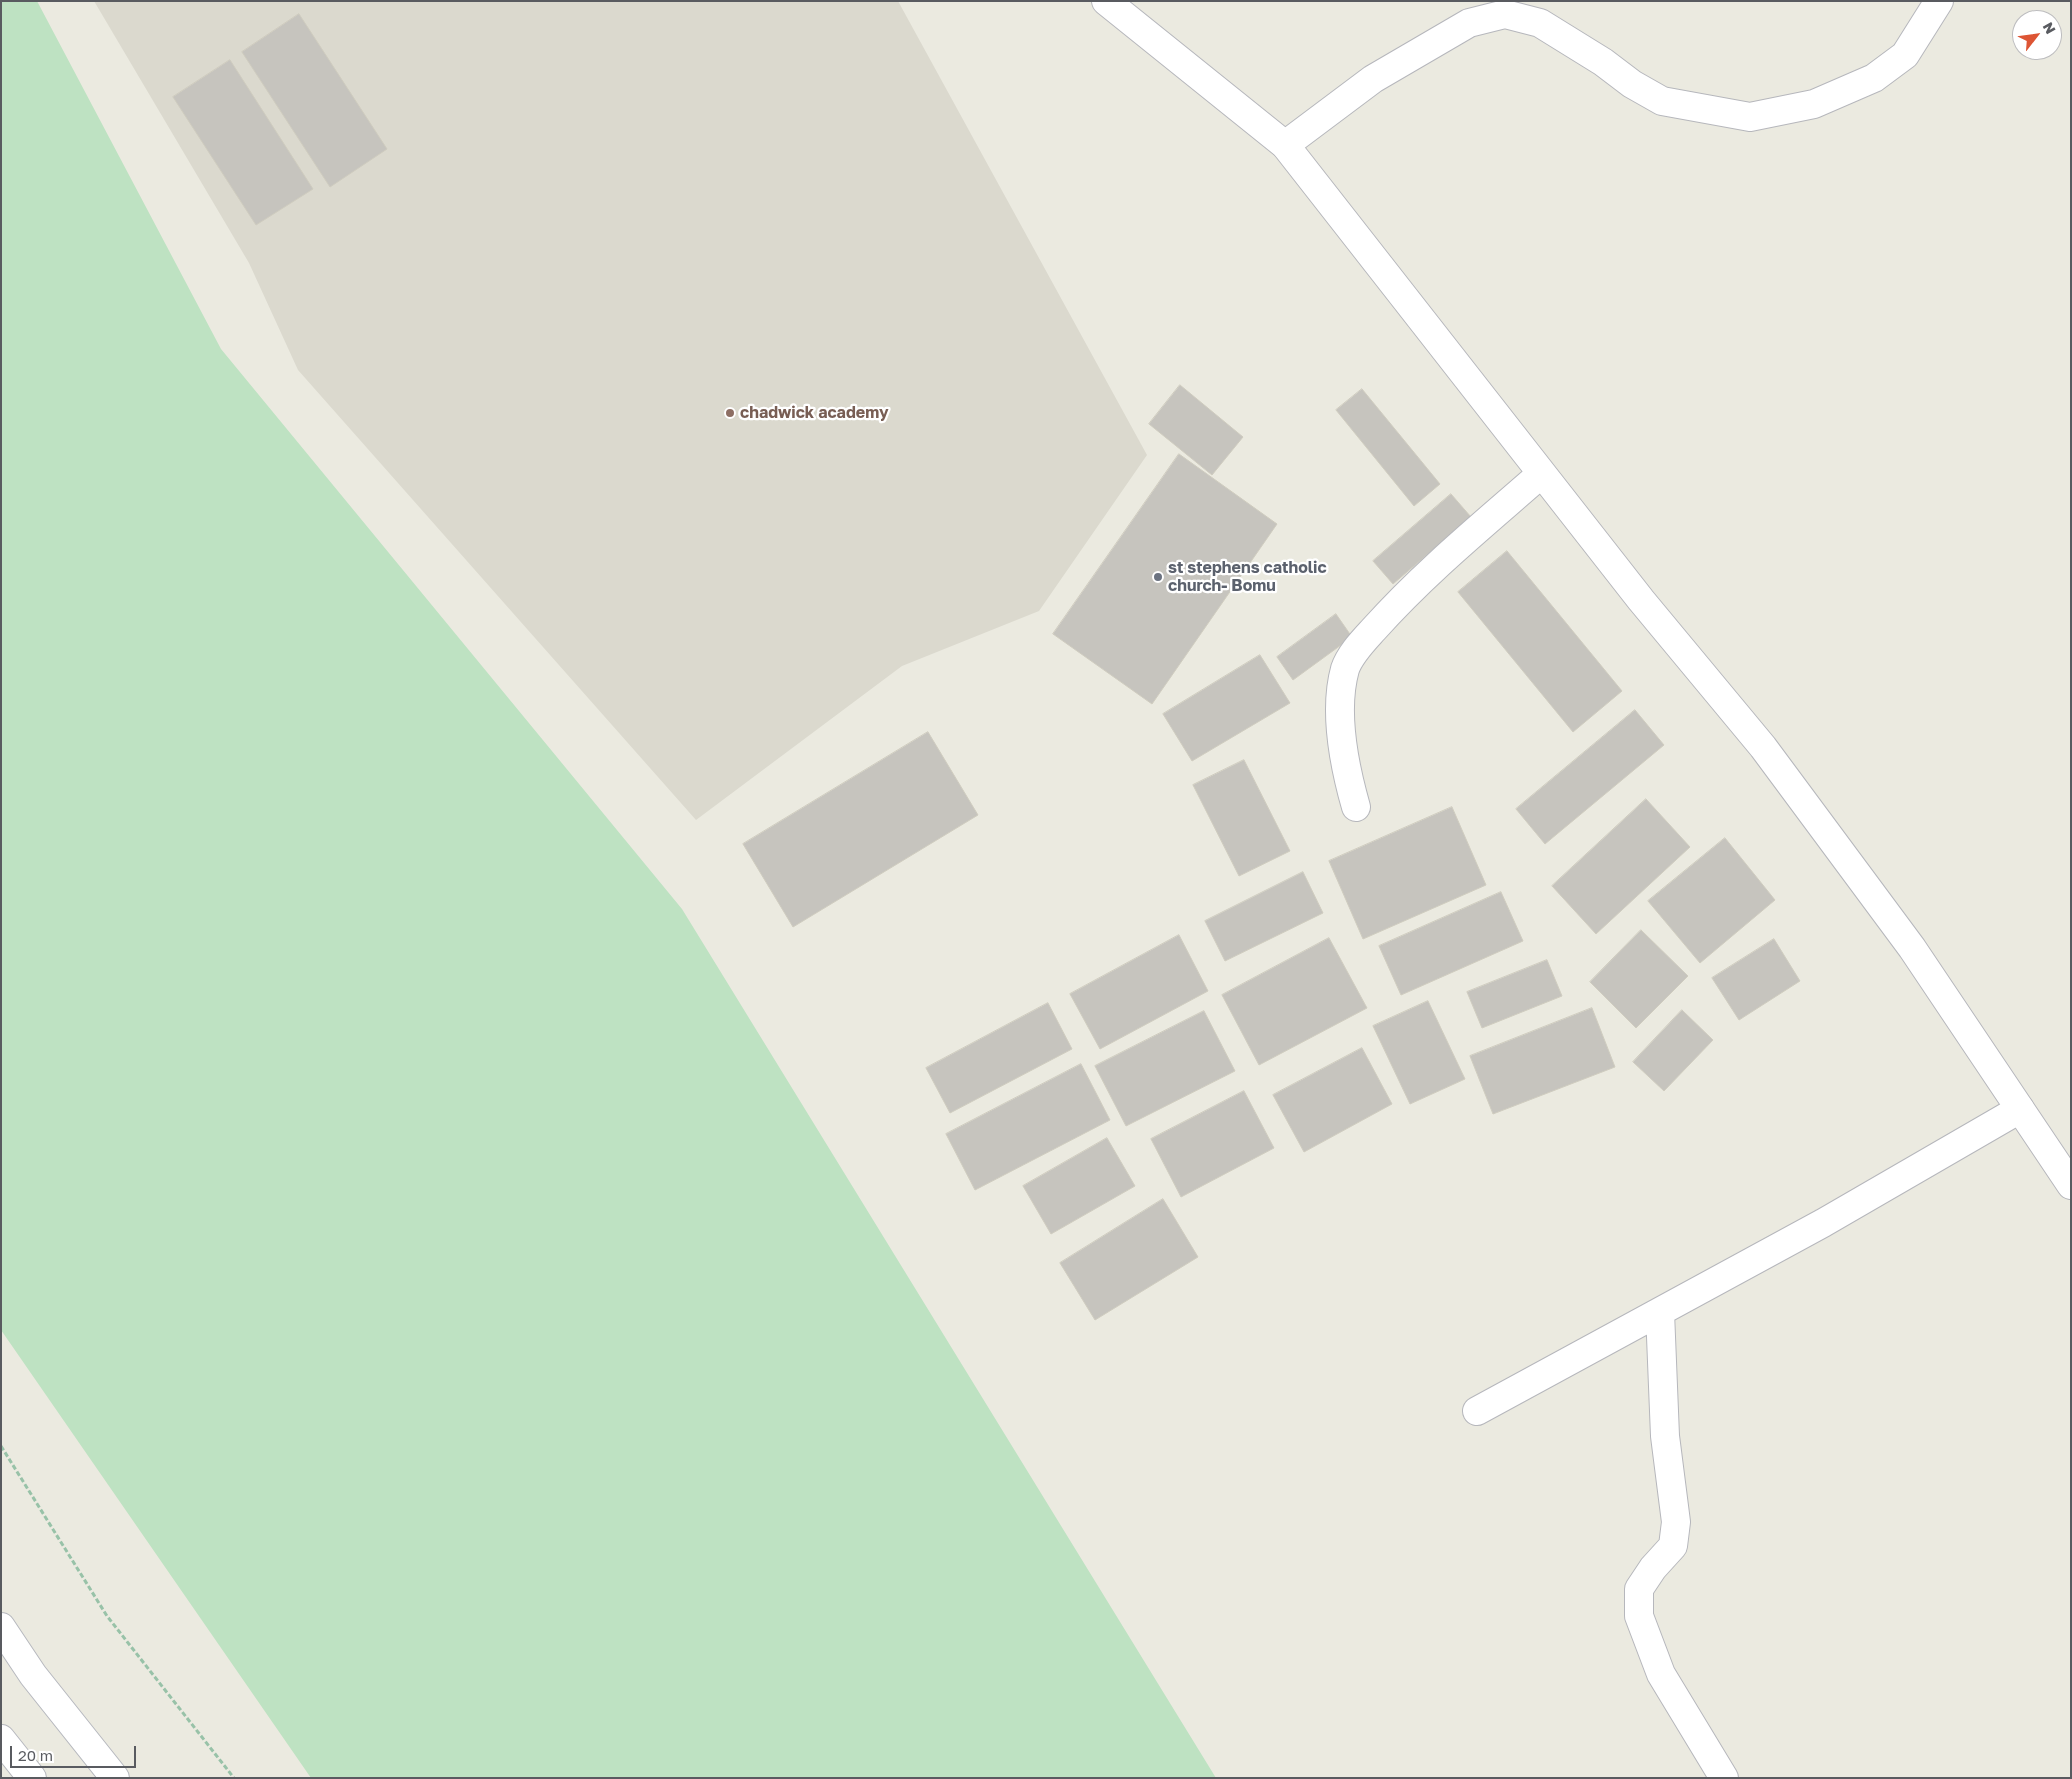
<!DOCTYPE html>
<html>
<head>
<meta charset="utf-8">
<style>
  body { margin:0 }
  #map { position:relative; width:2072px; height:1779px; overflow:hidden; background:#ebeae0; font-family:"Golos Text",sans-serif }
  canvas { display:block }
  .frame { position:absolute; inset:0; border:2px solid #595b60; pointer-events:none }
  .north { position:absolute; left:2012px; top:10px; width:50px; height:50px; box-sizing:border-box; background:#fff; border:1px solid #bdbdbf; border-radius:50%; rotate:60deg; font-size:14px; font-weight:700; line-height:20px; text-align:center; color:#595b60 }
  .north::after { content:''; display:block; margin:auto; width:18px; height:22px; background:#dd5534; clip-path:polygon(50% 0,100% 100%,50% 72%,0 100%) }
  .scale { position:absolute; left:10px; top:1746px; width:126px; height:22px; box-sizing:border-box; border:2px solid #595b60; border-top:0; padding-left:6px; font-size:15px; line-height:18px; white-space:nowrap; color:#595b60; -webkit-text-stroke:4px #fff; paint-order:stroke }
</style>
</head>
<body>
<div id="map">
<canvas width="2072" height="1779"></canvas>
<div class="frame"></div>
<div class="north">N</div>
<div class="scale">20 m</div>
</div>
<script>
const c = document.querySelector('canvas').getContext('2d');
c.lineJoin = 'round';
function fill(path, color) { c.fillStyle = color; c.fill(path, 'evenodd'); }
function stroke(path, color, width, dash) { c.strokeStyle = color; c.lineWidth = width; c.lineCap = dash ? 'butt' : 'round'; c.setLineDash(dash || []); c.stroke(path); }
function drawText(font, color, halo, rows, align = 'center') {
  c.font = font + ' "Golos Text",sans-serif'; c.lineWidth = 4.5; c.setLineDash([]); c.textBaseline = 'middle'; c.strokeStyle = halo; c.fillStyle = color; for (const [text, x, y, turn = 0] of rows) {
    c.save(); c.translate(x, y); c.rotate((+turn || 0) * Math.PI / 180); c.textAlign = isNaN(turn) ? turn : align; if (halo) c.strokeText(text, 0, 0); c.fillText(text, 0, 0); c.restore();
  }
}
const education = new Path2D(`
  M94 1H898L1147 455 1039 611 902 666 696 820 298 370 249 263Z`);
const green = new Path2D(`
  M1 1H37L221 349 682 909 1216 1778H311L1 1330Z`);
const building = new Path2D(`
  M299 14 387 149 330 187 242 52Z
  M230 60 313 189 256 225 173 97Z
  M1180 385 1243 437 1212 475 1149 424Z
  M1362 389 1440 484 1414 506 1336 410Z
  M1179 454 1277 524 1152 704 1053 634Z
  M1451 494 1471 517 1393 584 1373 561Z
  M1507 551 1622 691 1573 732 1458 592Z
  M1336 614 1352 637 1293 680 1277 657Z
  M1260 655 1290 703 1192 761 1163 714Z
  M1635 710 1664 745 1545 844 1516 809Z
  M928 732 978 815 793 927 743 844Z
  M1244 760 1290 851 1239 876 1193 785Z
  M1646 799 1690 847 1596 934 1552 886Z
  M1452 807 1486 885 1363 939 1329 861Z
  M1725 838 1775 900 1700 963 1648 901Z
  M1303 872 1323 913 1225 961 1205 921Z
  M1501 892 1523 941 1401 995 1379 946Z
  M1641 930 1688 976 1636 1028 1590 982Z
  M1179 935 1208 991 1100 1049 1070 994Z
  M1329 938 1367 1008 1259 1065 1222 995Z
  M1774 939 1800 981 1739 1020 1712 978Z
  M1547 960 1562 996 1482 1028 1467 992Z
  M1428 1001 1465 1079 1410 1104 1373 1026Z
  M1048 1003 1072 1049 950 1113 926 1068Z
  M1592 1008 1615 1067 1493 1114 1470 1056Z
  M1682 1010 1713 1040 1664 1091 1633 1062Z
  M1204 1011 1235 1071 1126 1126 1095 1066Z
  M1362 1048 1392 1104 1304 1152 1273 1095Z
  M1081 1064 1110 1120 975 1190 946 1134Z
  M1244 1091 1274 1148 1181 1197 1151 1139Z
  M1107 1138 1135 1186 1051 1234 1023 1186Z
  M1163 1199 1198 1257 1095 1320 1060 1263Z`);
const path = new Path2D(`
  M1 1446 107 1616 234 1778`);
const minor = new Path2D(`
  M1285 145 1373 79 1469 23 1505 14 1540 23 1603 62 1632 84 1662 101 1750 117 1814 104 1874 78 1905 55 1939 1
  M1356 807C1344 765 1333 712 1345 669 1350 654 1364 640 1374 629 1425 572 1484 524 1541 474
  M1660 1312 1665 1436 1676 1522 1673 1546 1653 1568 1639 1589V1616L1661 1674 1724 1778
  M1477 1411 1823 1223 2020 1109`);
const tertiary = new Path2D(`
  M1106 1 1285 145 1641 600 1763 747 1912 948 2071 1185`);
const secondary = new Path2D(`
  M1 1627 33 1675 115 1778
  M1 1739 32 1778`);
const markers = [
  [730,413,5,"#8d6e63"],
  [1158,577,5,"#6b7280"]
];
const educationNames = [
  ["chadwick academy",740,413]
];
const worshipNames = [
  ["st stephens catholic",1168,568],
  ["church- Bomu",1168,586]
];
fill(education, '#dbd9ce');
fill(green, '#bee2c2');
fill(building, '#c6c4be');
stroke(building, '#cfccbf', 1);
stroke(minor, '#b6b7bc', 30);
stroke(tertiary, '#b6b7bc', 30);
stroke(secondary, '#b6b8be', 30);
stroke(path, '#98c2a8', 3, [5, 2.5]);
stroke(minor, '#fff', 28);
stroke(tertiary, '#fff', 28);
stroke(secondary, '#fff', 28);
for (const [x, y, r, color] of markers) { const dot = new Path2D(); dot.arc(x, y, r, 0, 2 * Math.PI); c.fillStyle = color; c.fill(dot); stroke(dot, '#fff', 2); }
drawText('bold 16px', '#785e54', '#fff', educationNames, 'left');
drawText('bold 16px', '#5b616d', '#fff', worshipNames, 'left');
</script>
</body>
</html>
